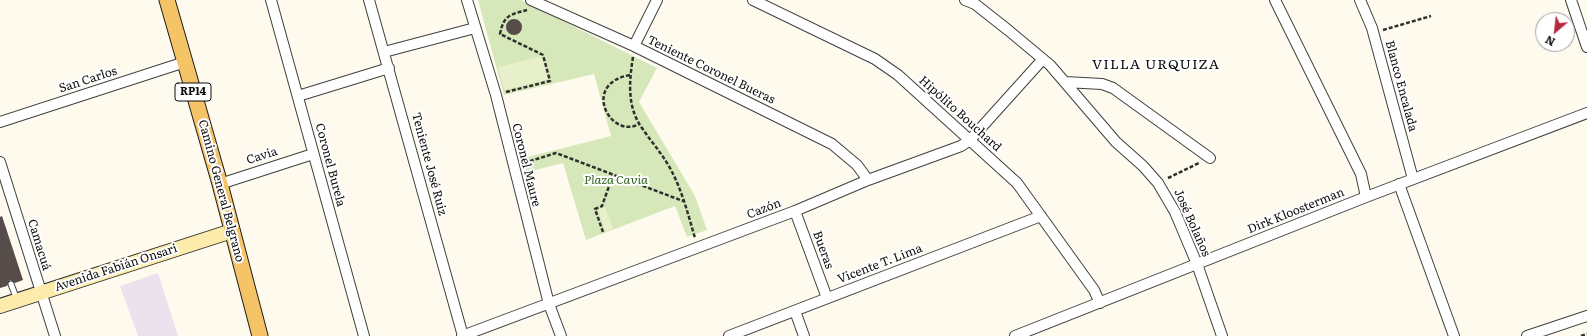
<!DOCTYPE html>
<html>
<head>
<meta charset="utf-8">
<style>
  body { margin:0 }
  #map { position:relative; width:1587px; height:336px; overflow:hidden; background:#fffaee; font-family:Literata,serif }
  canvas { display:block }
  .north { position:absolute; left:1535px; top:12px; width:40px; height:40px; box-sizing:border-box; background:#fff; border:1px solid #9e9e9e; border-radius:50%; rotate:208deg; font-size:11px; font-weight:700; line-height:16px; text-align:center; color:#0d0d0d }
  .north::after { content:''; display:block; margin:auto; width:14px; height:18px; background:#ba283e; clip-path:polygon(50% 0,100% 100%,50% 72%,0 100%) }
</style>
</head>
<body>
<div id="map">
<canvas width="1587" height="336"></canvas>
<div class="north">N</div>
</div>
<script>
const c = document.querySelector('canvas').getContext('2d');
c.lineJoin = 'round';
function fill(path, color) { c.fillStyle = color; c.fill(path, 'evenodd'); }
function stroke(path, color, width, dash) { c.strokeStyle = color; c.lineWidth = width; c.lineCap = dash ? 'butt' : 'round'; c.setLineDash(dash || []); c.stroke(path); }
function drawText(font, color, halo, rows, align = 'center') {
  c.font = font + ' Literata,serif'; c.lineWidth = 4; c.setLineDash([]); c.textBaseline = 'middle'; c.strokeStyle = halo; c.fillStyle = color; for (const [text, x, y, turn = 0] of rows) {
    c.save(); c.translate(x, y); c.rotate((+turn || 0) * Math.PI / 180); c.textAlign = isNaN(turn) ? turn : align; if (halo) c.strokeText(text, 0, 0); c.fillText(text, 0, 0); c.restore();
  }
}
const industrial = new Path2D(`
  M158 273 178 336H138L120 286Z`);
const green = new Path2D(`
  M478 0H521L657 68 639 102 695 196 707 230 687 237 675 206 586 240 563 163 524 173 520 159 611 136 594 74 504 95Z`);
const pitch = new Path2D(`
  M542 56 548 79 504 90 498 67Z
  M605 207 613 229 605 231 598 209Z`);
const building = new Path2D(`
  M506 27a8 8 0 1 1 16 0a8 8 0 1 1-16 0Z
  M2 216 23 280 15 283 10 280 7 286 0 288V217Z`);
const path = new Path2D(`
  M1383 30 1431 16
  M633 57C629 82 627 107 642 128 652 143 661 152 670 168 682 190 688 214 695 238
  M630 75C580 84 611 140 639 124
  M506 92 550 81 543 55 500 34C504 15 509 15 527 10
  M524 163 556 153 683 201
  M1168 178 1199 163
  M603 232 595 209 602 206 613 175
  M1581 336 1587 334`);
const lane = new Path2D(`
  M11 284 17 300`);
const street = new Path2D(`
  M271 0 364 336
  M369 0 463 336
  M467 0 496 95 549 304 561 336
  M531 0 634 46 832 144 857 165 868 180
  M753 0 875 59 898 75 1017 183 1094 290 1100 303
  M965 0 975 4 1008 30 1050 65 1116 142 1143 166 1158 183 1175 212 1197 264 1222 336
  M1275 0 1361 174 1366 197
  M1360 0 1372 28 1413 179
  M1571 0 1587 47
  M634 46 657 0
  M384 52 475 28
  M1065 82 1102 84 1113 88 1210 158
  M298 96 389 68
  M0 122 185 62
  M0 162 55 336
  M220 184 313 154
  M1399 184 1454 336
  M795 211 827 298
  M795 311 804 336
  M462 336 795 211 868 180 961 146 970 140 1043 59
  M729 336 1041 216
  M1015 336 1366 197 1587 113
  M1527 336 1587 316`);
const secondary = new Path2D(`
  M0 306 232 231`);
const primary = new Path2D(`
  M167 0 220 184 260 336`);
const shields = [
  [193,92,36]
];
const shieldNames = [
  ["RP14",193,92]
];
const streetNames = [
  ["Teniente Coronel Bueras",711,70,26],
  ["San Carlos",88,80,-18],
  ["Blanco Encalada",1401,86,75],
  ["Hipólito Bouchard",960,114,42],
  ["Cavia",262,156,-18],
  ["Teniente José Ruiz",429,164,75],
  ["Coronel Burela",330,165,75],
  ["Coronel Maure",526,165,76],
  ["Camino General Belgrano",221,191,75],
  ["Cazón",764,209,-21],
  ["Dirk Kloosterman",1296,211,-22],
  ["José Bolaños",1192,223,66],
  ["Camacuá",39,245,73],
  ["Bueras",823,250,70],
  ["Vicente T. Lima",880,264,-21],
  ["Avenida Fabián Onsari",116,268,-18]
];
const parkNames = [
  ["Plaza Cavia",616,180]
];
const quarterNames = [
  ["VILLA URQUIZA",1156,65]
];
fill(industrial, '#eae2ec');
fill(green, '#d6e8b9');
fill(pitch, '#e7f0ca');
fill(building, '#564d4a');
stroke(lane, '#404040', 7);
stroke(street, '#404040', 12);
stroke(secondary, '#2f2f2f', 16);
stroke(primary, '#1e1e1e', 17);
stroke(path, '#2f2f2f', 2.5, [4, 2]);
stroke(lane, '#fff', 5);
stroke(street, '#fff', 10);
stroke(secondary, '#fdebab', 14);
stroke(primary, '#f5c467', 15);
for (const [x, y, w] of shields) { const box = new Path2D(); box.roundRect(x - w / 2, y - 9, w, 18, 3); c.fillStyle = '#fff'; c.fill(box); stroke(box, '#0d0d0d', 1); }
drawText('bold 11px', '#0d0d0d', null, shieldNames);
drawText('12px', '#0d0d0d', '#fff', streetNames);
drawText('italic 12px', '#34641f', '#fff', parkNames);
c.letterSpacing = '1px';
drawText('14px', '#0d0d0d', '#fff', quarterNames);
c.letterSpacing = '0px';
</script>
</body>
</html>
